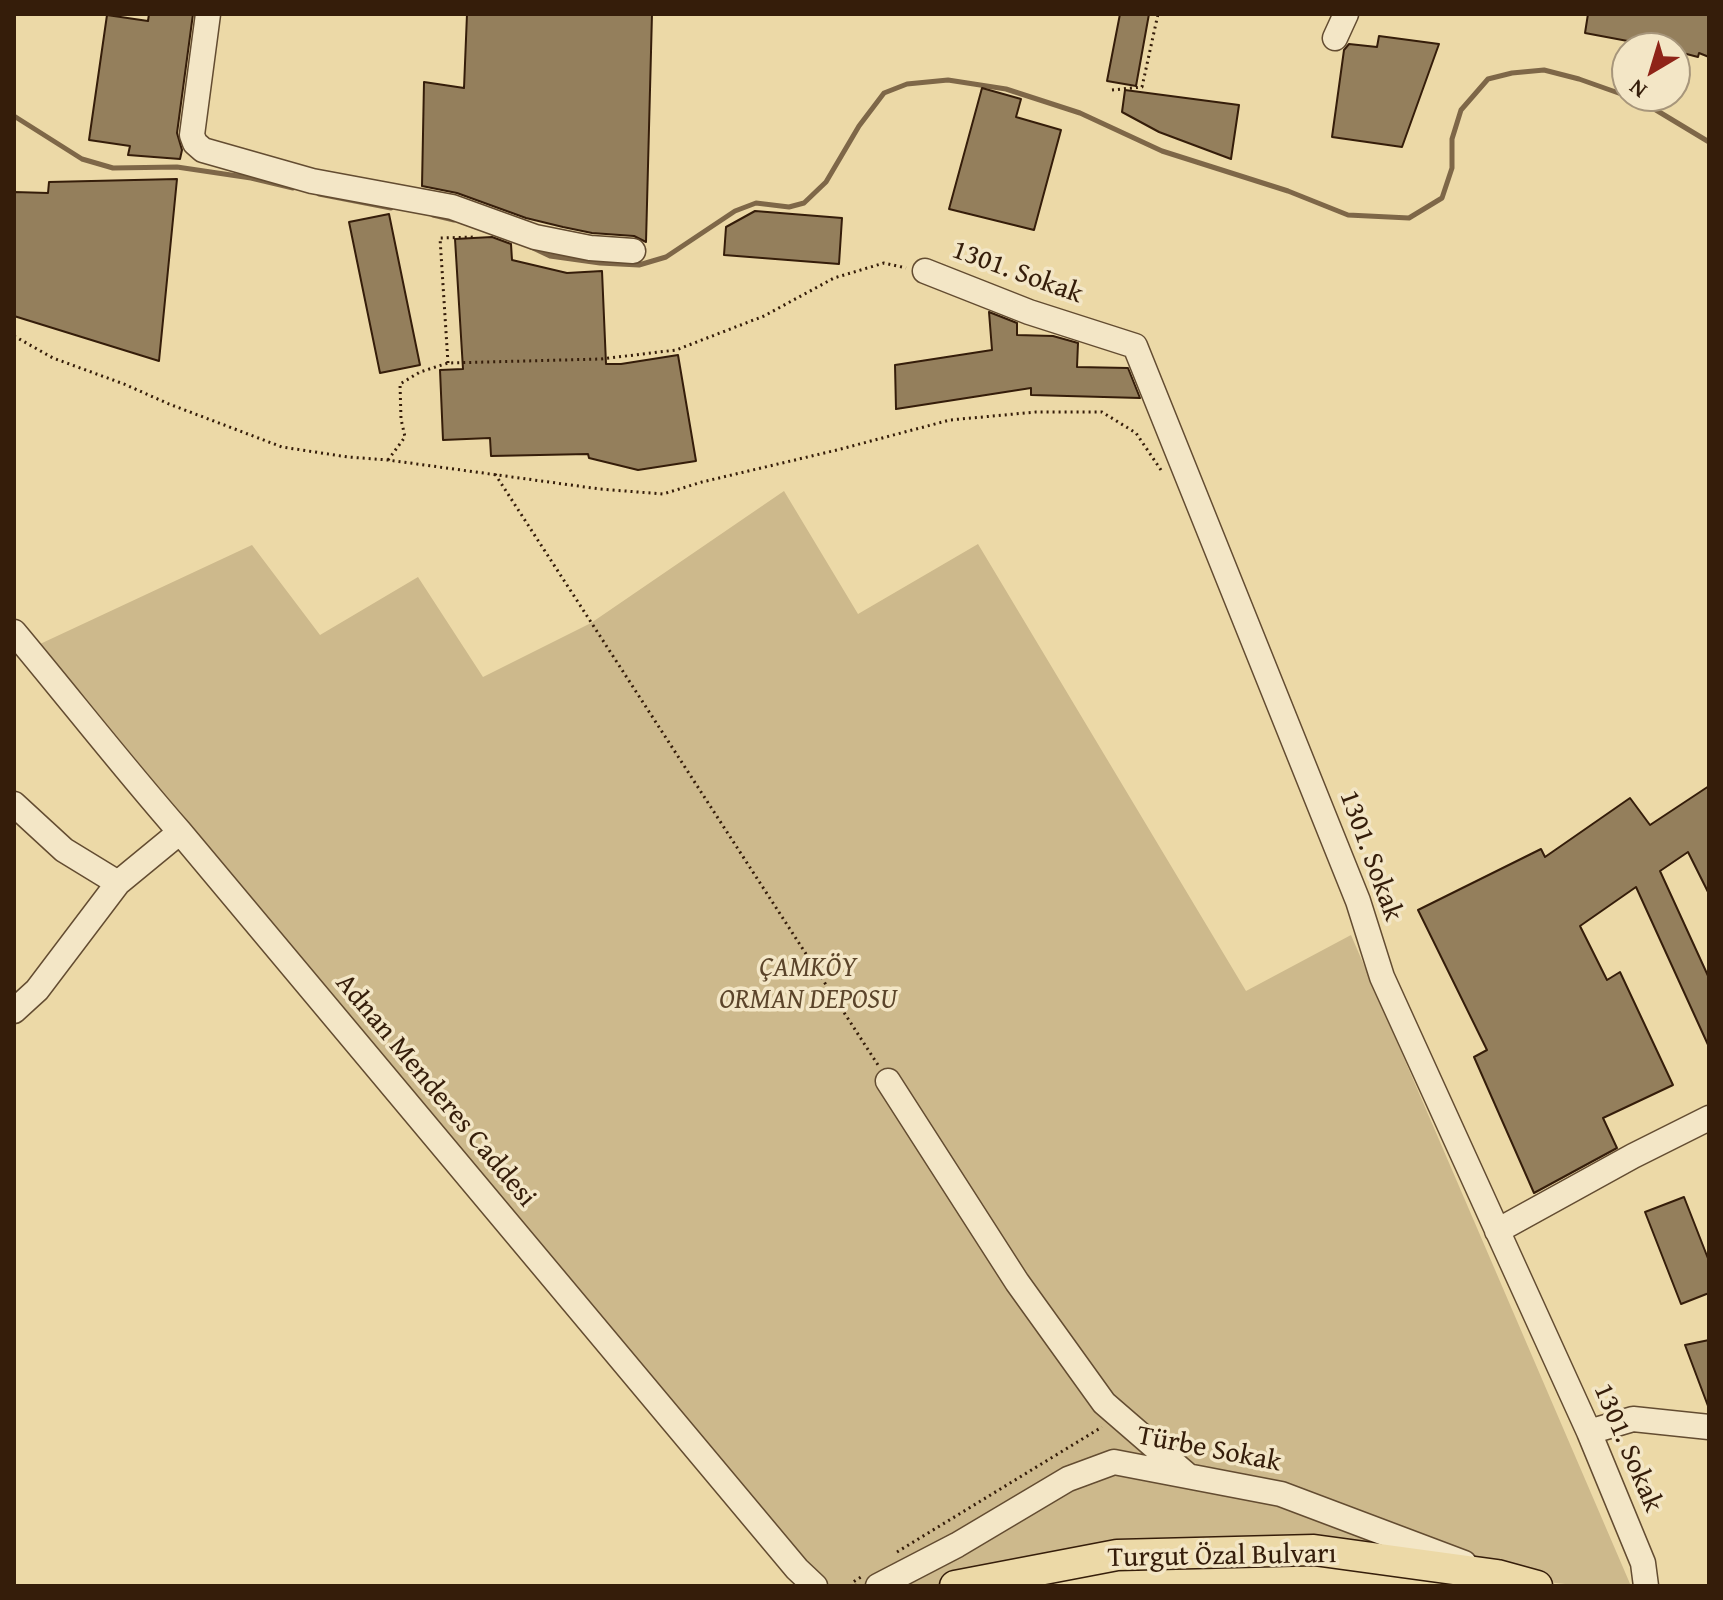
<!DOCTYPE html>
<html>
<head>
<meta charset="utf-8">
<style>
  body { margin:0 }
  #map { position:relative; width:1723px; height:1600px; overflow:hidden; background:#ecd9a7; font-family:"Gentium Book Plus",serif }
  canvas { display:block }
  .frame { position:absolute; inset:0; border:16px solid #351d0a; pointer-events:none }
  .north { position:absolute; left:1611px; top:32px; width:80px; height:80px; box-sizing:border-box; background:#f3e6c6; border:2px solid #a7967b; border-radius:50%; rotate:218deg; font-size:22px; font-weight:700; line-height:32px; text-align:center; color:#351d0a }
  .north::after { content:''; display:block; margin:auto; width:28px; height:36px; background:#8f2418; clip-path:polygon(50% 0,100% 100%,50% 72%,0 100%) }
</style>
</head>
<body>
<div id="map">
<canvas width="1723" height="1600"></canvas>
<div class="frame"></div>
<div class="north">N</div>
</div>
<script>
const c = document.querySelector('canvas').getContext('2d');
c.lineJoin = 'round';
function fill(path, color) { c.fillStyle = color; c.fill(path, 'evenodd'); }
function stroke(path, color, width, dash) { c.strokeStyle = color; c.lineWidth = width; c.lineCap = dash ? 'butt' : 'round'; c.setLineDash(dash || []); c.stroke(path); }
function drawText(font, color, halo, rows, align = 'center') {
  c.font = font + ' "Gentium Book Plus",serif'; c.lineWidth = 7; c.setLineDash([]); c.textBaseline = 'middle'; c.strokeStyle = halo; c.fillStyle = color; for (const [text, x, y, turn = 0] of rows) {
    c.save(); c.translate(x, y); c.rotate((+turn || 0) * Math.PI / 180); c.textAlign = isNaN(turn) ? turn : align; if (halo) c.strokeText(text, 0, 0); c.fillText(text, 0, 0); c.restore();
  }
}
const green = new Path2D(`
  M784 491 858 614 978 544 1246 991 1351 935 1631 1586H1584L1180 1543 975 1586H821L40 644 252 545 320 635 418 577 483 677 591 623Z`);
const stream = new Path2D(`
  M1628 96 1641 101 1709 142
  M14 116 82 159 113 168 177 167 251 178 293 188
  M319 194 391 208
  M433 215 454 220
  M531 247 550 256 600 263 639 265 666 257 735 211 756 203 789 207 804 203 826 182 859 126 884 93 907 84 948 80 1006 89 1080 113 1162 151 1288 191 1348 215 1409 218 1442 198 1452 168V139L1461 110 1488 79 1512 73 1544 70 1579 79 1627 96`);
const building = new Path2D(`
  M149 14H193L177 133 182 150 180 159 128 155 130 146 89 140 107 15 148 21Z
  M467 14H652L646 242 634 236 592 233 563 227 526 218 457 193 422 186 424 82 464 88Z
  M1120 14H1149L1136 86 1107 81Z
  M1588 14H1709V57L1699 53 1698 57 1675 51V48H1665L1585 33Z
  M1379 36 1439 44 1402 147 1332 137 1344 50 1349 44 1377 47Z
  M982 88 1021 99 1016 117 1061 130 1034 230 949 209Z
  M1125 90 1239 105 1231 159 1159 132 1122 112Z
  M177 179 159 361 14 316V192L48 193 49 182Z
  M755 211 842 218 839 264 724 255 726 227Z
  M389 214 420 365 380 373 349 222Z
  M492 237 511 244 512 260 567 273 602 271 606 364H621L678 355 696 461 638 470 589 458 588 454 491 456 490 438 443 440 440 370 463 369 455 239Z
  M989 312 1017 323V335L1053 336 1078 343 1077 367 1128 368 1140 398 1031 395V388L896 409 895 365 992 350Z
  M1709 786V894L1688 852 1660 871 1709 978V1047L1636 887 1580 926 1607 980 1620 972 1673 1085 1603 1118 1617 1148 1534 1193 1474 1057 1487 1050 1418 910 1541 849 1545 857 1630 798 1650 825Z
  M1684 1197 1709 1261V1293L1681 1304 1645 1212Z
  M1709 1340V1406H1708L1685 1345Z`);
const path = new Path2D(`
  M1112 90 1142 87 1158 14
  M14 336 53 358 124 384 169 404 282 447 348 457 388 460 600 489 663 494 702 482 837 450 950 420 1036 412H1102L1136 433 1163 473
  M448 363 440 238 476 237
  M388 460 405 437 401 419 400 384 420 372 448 363 601 359 676 350 764 316 834 278 884 263 906 268
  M495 474 878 1065
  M897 1552 1102 1427
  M856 1586 853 1582 861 1577`);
const minor = new Path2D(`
  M208 14 192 135 195 143 203 150 312 181 452 207 535 237 590 248 633 251
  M1335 38 1346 14
  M925 271 1029 312 1135 346 1358 901 1382 977 1589 1432 1643 1563 1646 1586
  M14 632C70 699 123 767 180 832L797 1569 815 1586
  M14 804 64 850 118 883 180 832
  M14 1011 37 990 118 883
  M888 1081 1017 1282 1104 1403 1186 1474
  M1497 1231 1633 1156 1709 1118
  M1589 1432 1633 1419 1709 1427
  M878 1586 957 1545 1068 1479 1114 1462 1281 1494 1464 1563`);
const major = new Path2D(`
  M955 1586 1117 1555 1314 1550 1497 1575 1537 1586`);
const streetNames = [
  ["1301. Sokak",1017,273,20],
  ["1301. Sokak",1370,856,70],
  ["Adnan Menderes Caddesi",435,1091,50],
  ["1301. Sokak",1627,1448,67],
  ["Türbe Sokak",1209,1450,11],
  ["Turgut Özal Bulvarı",1222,1557,-1]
];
const parkNames = [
  ["ÇAMKÖY",808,969],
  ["ORMAN DEPOSU",808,1001]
];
fill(green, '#cdb98c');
stroke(stream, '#7e6748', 5);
fill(building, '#947f5c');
stroke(building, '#351d0a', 2);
stroke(minor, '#634c31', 27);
stroke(major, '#351d0a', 33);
stroke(path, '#351d0a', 3, [2, 4]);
stroke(minor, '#f3e6c6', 24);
stroke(major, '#ecd9a7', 30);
drawText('28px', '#351d0a', '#f3e6c6', streetNames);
drawText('italic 28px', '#5b442a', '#f3e6c6', parkNames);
</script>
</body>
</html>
